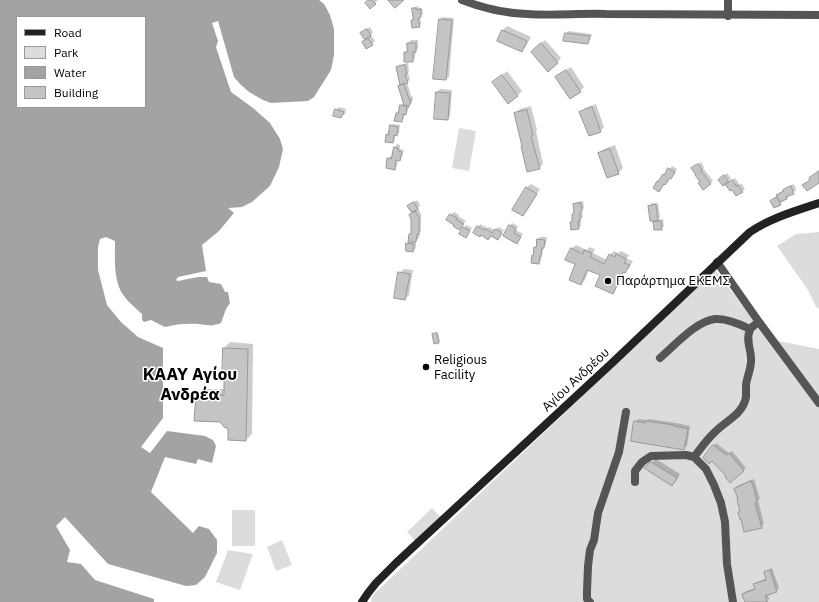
<!DOCTYPE html>
<html>
<head>
<meta charset="utf-8">
<style>
  body { margin:0 }
  #map { position:relative; width:819px; height:602px; overflow:hidden; background:#fff; font-family:"IBM Plex Sans",sans-serif }
  canvas { display:block }
  .legend { position:absolute; left:16px; top:16px; width:130px; height:92px; box-sizing:border-box; background:#fff; border:1px solid #999; margin:0; padding:5px 7px; list-style:none; font-size:12px; color:#000 }
  .legend li { display:flex; align-items:center; gap:8px; height:20px }
  .legend b { width:20px; border:1px solid #999 }
</style>
</head>
<body>
<div id="map">
<canvas width="819" height="602"></canvas>
<ul class="legend">
<li><b style="height:5px;background:#222"></b>Road</li>
<li><b style="height:11px;background:#dcdcdc"></b>Park</li>
<li><b style="height:11px;background:#a3a3a3"></b>Water</li>
<li><b style="height:11px;background:#c4c4c4"></b>Building</li>
</ul>
</div>
<script>
const c = document.querySelector('canvas').getContext('2d');
c.lineJoin = 'round';
function fill(path, color) { c.fillStyle = color; c.fill(path, 'evenodd'); }
function stroke(path, color, width, dash) { c.strokeStyle = color; c.lineWidth = width; c.lineCap = dash ? 'butt' : 'round'; c.setLineDash(dash || []); c.stroke(path); }
function drawText(font, color, halo, rows, align = 'center') {
  c.font = font + ' "IBM Plex Sans",sans-serif'; c.lineWidth = 3; c.setLineDash([]); c.textBaseline = 'middle'; c.strokeStyle = halo; c.fillStyle = color; for (const [text, x, y, turn = 0] of rows) {
    c.save(); c.translate(x, y); c.rotate((+turn || 0) * Math.PI / 180); c.textAlign = isNaN(turn) ? turn : align; if (halo) c.strokeText(text, 0, 0); c.fillText(text, 0, 0); c.restore();
  }
}
const green = new Path2D(`
  M459 128 476 131 469 171 452 168Z
  M819 232V309L816 307 808 290 777 246 796 234Z
  M715 270 768 339 819 349V602H371L372 596Z
  M432 508 445 522 420 546 407 532Z
  M232 510H255V546H232Z
  M282 540 292 565 276 571 267 547Z
  M228 550 253 554 240 590 216 582Z`);
const water = new Path2D(`
  M0 0H319L324 4 330 15 334 29V55L331 70 314 97 308 101 271 103 263 100 249 92 240 84 234 77 218 21 212 23 218 41 216 47 231 92 253 108 270 123 280 139 283 149 279 167 270 186 252 202 242 207 228 208 234 213 219 231 202 245 206 271 178 277 176 280 178 281 198 277H207L209 282 221 284 225 292H228L230 303 226 309 221 323C210 327 209 325 198 324 187 323 176 324 165 327L151 320 144 322 142 320V314C136 308 129 303 124 296 113 282 115 257 115 241L106 237 100 239 98 247V270L107 305 121 322 138 337 163 348V418L141 447 150 453 167 431 205 436 213 440 216 446 212 463 198 459 196 464 165 457 151 492 193 533 199 526 209 529 217 540V553L205 577 196 585 186 586 108 564 65 517 56 526 70 550 67 562 81 564 95 580 154 599V602H0ZM17 17H145V107H17Z`);
const shadow = new Path2D(`
  M369 0H378L370 8Z
  M418 6 419 8H422L423 14 420 16 421 24 419 26 412 21 414 19 413 9 415 7Z
  M442 17 454 18 449 77 446 79 440 20Z
  M507 26 531 37 526 46 522 51 499 40 503 30Z
  M370 27 373 32 371 35 375 41 367 48 366 40 361 33Z
  M568 31 592 34 590 40 587 43 566 34Z
  M411 40H418V48L416 51 415 58 413 61 405 53 408 50V43Z
  M545 40 561 58 557 63 536 47Z
  M408 63 409 71 408 72 410 80 407 82 411 96 413 97 412 103 409 106 408 111 405 114 404 118 401 121 397 113 400 110 401 105 404 102 399 86 401 84 397 68 399 65Z
  M571 67 584 87 580 91 556 78 561 73Z
  M507 71 522 91 518 95 498 78Z
  M440 89 452 90 450 116 447 119 435 118 437 92Z
  M596 104 604 127 600 131 581 112 585 108Z
  M531 106 537 130 536 131 543 164 539 168 523 145 515 113 520 109Z
  M339 107 346 109 345 114 341 117 336 110Z
  M393 124 400 125 399 133 397 135H395V140L393 142 387 135 390 132 391 126Z
  M397 144 400 145V149L404 150 402 157 399 160 398 159 397 166 394 168 388 158 391 156H393L395 147Z
  M615 145 623 168 618 173 599 153 604 149Z
  M701 162 704 167 703 168 713 181 710 184 701 182 692 168Z
  M672 166 677 169 674 175 670 177 668 181 665 184V183L659 190 657 181 667 173Z
  M727 173 731 178 723 185 722 177Z
  M735 178 740 185 741 183 745 189 742 191 732 189 729 182Z
  M531 184 540 189 527 211 523 215 526 188Z
  M794 184 796 190 787 198 782 200 783 201 780 204 771 201 774 198 778 196V195L780 192 784 190 787 187Z
  M417 200 420 205 418 208 421 214V231L419 233V238L416 241V248L413 251 407 244 409 241 410 234 412 232 413 213 408 206Z
  M583 201 584 208 582 210 583 217 581 219V226L578 229 571 222 573 220V214L575 212 574 204 577 202Z
  M652 203H658L660 217 658 220 663 219 664 226 661 229 654 222 657 220 649 206Z
  M454 212 459 215 458 216 466 221 459 229 455 224 447 220Z
  M512 223 518 226 516 230 523 234 517 243 510 226Z
  M480 224 488 228 489 227 495 230 498 227 504 230 497 239 478 227Z
  M466 225 472 228 468 234 464 227Z
  M540 237H547L546 244 544 246 541 260 539 263 533 256 534 254 535 247 537 245 538 239Z
  M576 245 587 250 589 247 595 249 593 253 607 260 610 255 614 251 618 253 621 251 629 255 627 259 633 261 629 268 625 272H624L616 289 613 293 601 274 589 269 585 280 581 284 577 264 567 259 572 248Z
  M404 269 413 270 409 295 405 299 399 273Z
  M438 333 440 341 435 343 433 335Z
  M230 342 253 344 252 434 246 440 229 428 197 395 203 389H225L224 348Z
  M638 419 647 420 649 419 676 423 690 426 687 446 684 448 635 422Z
  M716 443 729 453 732 451 746 468 743 470 727 476 714 446Z
  M656 459 680 474 677 480 672 484 650 464Z
  M754 479 760 499 758 500 764 524 761 527 741 510 739 499 735 489 737 486Z
  M772 568 779 588 776 591 768 594 769 599 767 602H746L743 594 746 591 756 588 754 584 757 582 767 578 765 573 768 570Z`);
const building = new Path2D(`
  M368 0H372L376 4 370 9 365 3Z
  M388 0H404L395 8Z
  M412 8H416L417 10 421 9V17L418 18 420 27 412 28 411 20H413Z
  M439 19 452 20 446 80 433 79Z
  M367 29 371 36 365 40 360 33Z
  M502 30 527 41 522 52 497 41Z
  M565 33 590 36 588 44 563 41Z
  M368 38 373 45 366 49 362 42Z
  M407 43H416V52H413V62H404V52H407Z
  M541 43 558 63 548 72 531 52Z
  M405 65 407 74 405 75 408 83 400 85 396 67Z
  M566 70 581 92 570 99 555 77Z
  M502 75 518 96 508 104 492 82Z
  M404 84 409 99H411L409 107 404 105 398 86Z
  M436 92 450 93 448 120 434 119Z
  M400 105 407 106 406 115 403 114 402 122 394 121 396 113H398Z
  M592 107 601 132 589 136 579 112Z
  M335 109 344 112 341 118 333 116Z
  M527 110 533 135 531 136 540 169 527 172 521 146H522L514 113Z
  M390 125 398 127 397 136 394 135 393 143 385 142 386 134 388 135Z
  M394 147 398 148V151L402 152 400 161 396 160 395 170 386 168 387 158 391 159Z
  M610 149 619 174 607 178 598 153Z
  M698 164 702 170 701 171 711 184 703 190 698 183 700 182 695 175H696L691 168Z
  M668 168 675 172 671 179 670 178 665 185 664 184 659 192 653 188 657 181 658 182 663 174 664 175Z
  M819 171V183L807 191 802 185 810 180 809 178Z
  M724 175 729 182 723 186 718 180Z
  M732 180 736 186 738 185 743 192 736 196 732 190 730 191 725 184Z
  M791 186 794 194 786 197 787 199 780 202 776 195 784 191 783 190Z
  M526 187 537 194 523 216 512 210Z
  M777 197 781 205 774 208 770 201Z
  M414 202 418 209 412 213 407 206Z
  M581 203 582 211 580 212V221H578L579 229 571 230 570 222H572V214L574 213 573 204Z
  M656 205 658 221H650L648 206Z
  M415 211 419 217V235L417 234 416 242H408L409 234H411V219L409 215Z
  M450 214 457 218 456 219 464 224 459 230 453 226 454 225 446 220Z
  M661 221 662 230H654L653 222Z
  M509 225 516 229 514 233 521 237 517 244 503 236Z
  M477 226 484 230 486 229 492 233 495 229 502 233 498 240 491 236 488 240 481 235 480 237 473 233Z
  M463 227 470 231 466 238 459 234Z
  M537 239 545 240 544 248H542L541 256H540L539 264 531 263 532 255 533 256 534 247H536Z
  M406 243 414 244 413 252 406 251Z
  M571 248 583 254 584 250 592 253 590 257 604 264 609 254 615 257 616 254 626 259 624 263 630 265 625 273 623 272 613 294 595 286 600 275 587 270 581 285 569 280 575 264 565 260Z
  M398 272 410 274 405 300 394 298Z
  M437 333 439 343 434 344 432 334Z
  M223 348 248 349 246 441 228 440V429L224 427 220 422 194 421 196 394 224 395V379L222 375Z
  M634 421 645 423V421L674 425V426L688 429 684 450 642 443 631 441Z
  M713 445 726 455 729 453 744 471 730 483 725 477 726 476 712 461 709 464 703 458Z
  M651 462 677 478 672 486 644 468Z
  M751 481 754 489 757 502 755 503 762 528 744 532 741 519 740 520 738 512 740 511 737 500 738 499 734 489Z
  M770 570 777 592 765 596 767 602H745L742 594 755 589 753 584 766 580 764 572Z`);
const minor = new Path2D(`
  M728 0V16
  M717 262 759 322 819 403
  M660 358C674 346 696 321 715 319 727 318 740 324 750 329
  M694 457 706 469 714 485 721 503 725 522 727 564 733 602
  M635 482V471L642 462 651 456 686 455 694 457C701 448 707 439 716 431 727 420 743 414 746 397 746 393 746 389 746 385 747 377 751 369 751 361 752 351 745 340 750 330 751 327 756 324 759 322
  M590 602 587 599V591L588 566 590 550 594 540 598 513 619 452 626 412`);
const tertiary = new Path2D(`
  M462 0C482 8 505 13 527 14 553 16 580 13 606 14 677 15 748 15 819 15`);
const secondary = new Path2D(`
  M362 602 368 593 376 583 396 563 612 363 750 232C771 218 795 211 819 203`);
const markers = [
  [608,281,4,"#000"],
  [426,367,4,"#000"]
];
const poiNames = [
  ["Παράρτημα ΕΚΕΜΣ",616,281],
  ["Religious",434,360],
  ["Facility",434,375]
];
const streetNames = [
  ["Αγίου Ανδρέου",576,380,-43]
];
const districtNames = [
  ["ΚΑΑΥ Αγίου",190,375],
  ["Ανδρέα",190,395]
];
fill(green, '#dcdcdc');
fill(water, '#a3a3a3');
fill(shadow, '#0003');
fill(building, '#c4c4c4');
stroke(building, '#999', 1);
stroke(minor, '#555', 8);
stroke(tertiary, '#555', 8);
stroke(secondary, '#222', 8);
for (const [x, y, r, color] of markers) { const dot = new Path2D(); dot.arc(x, y, r, 0, 2 * Math.PI); c.fillStyle = color; c.fill(dot); stroke(dot, '#fff', 1.5); }
drawText('13px', '#000', '#fff', poiNames, 'left');
drawText('13px', '#000', '#fff', streetNames);
drawText('bold 17px', '#000', '#fff', districtNames);
</script>
</body>
</html>
